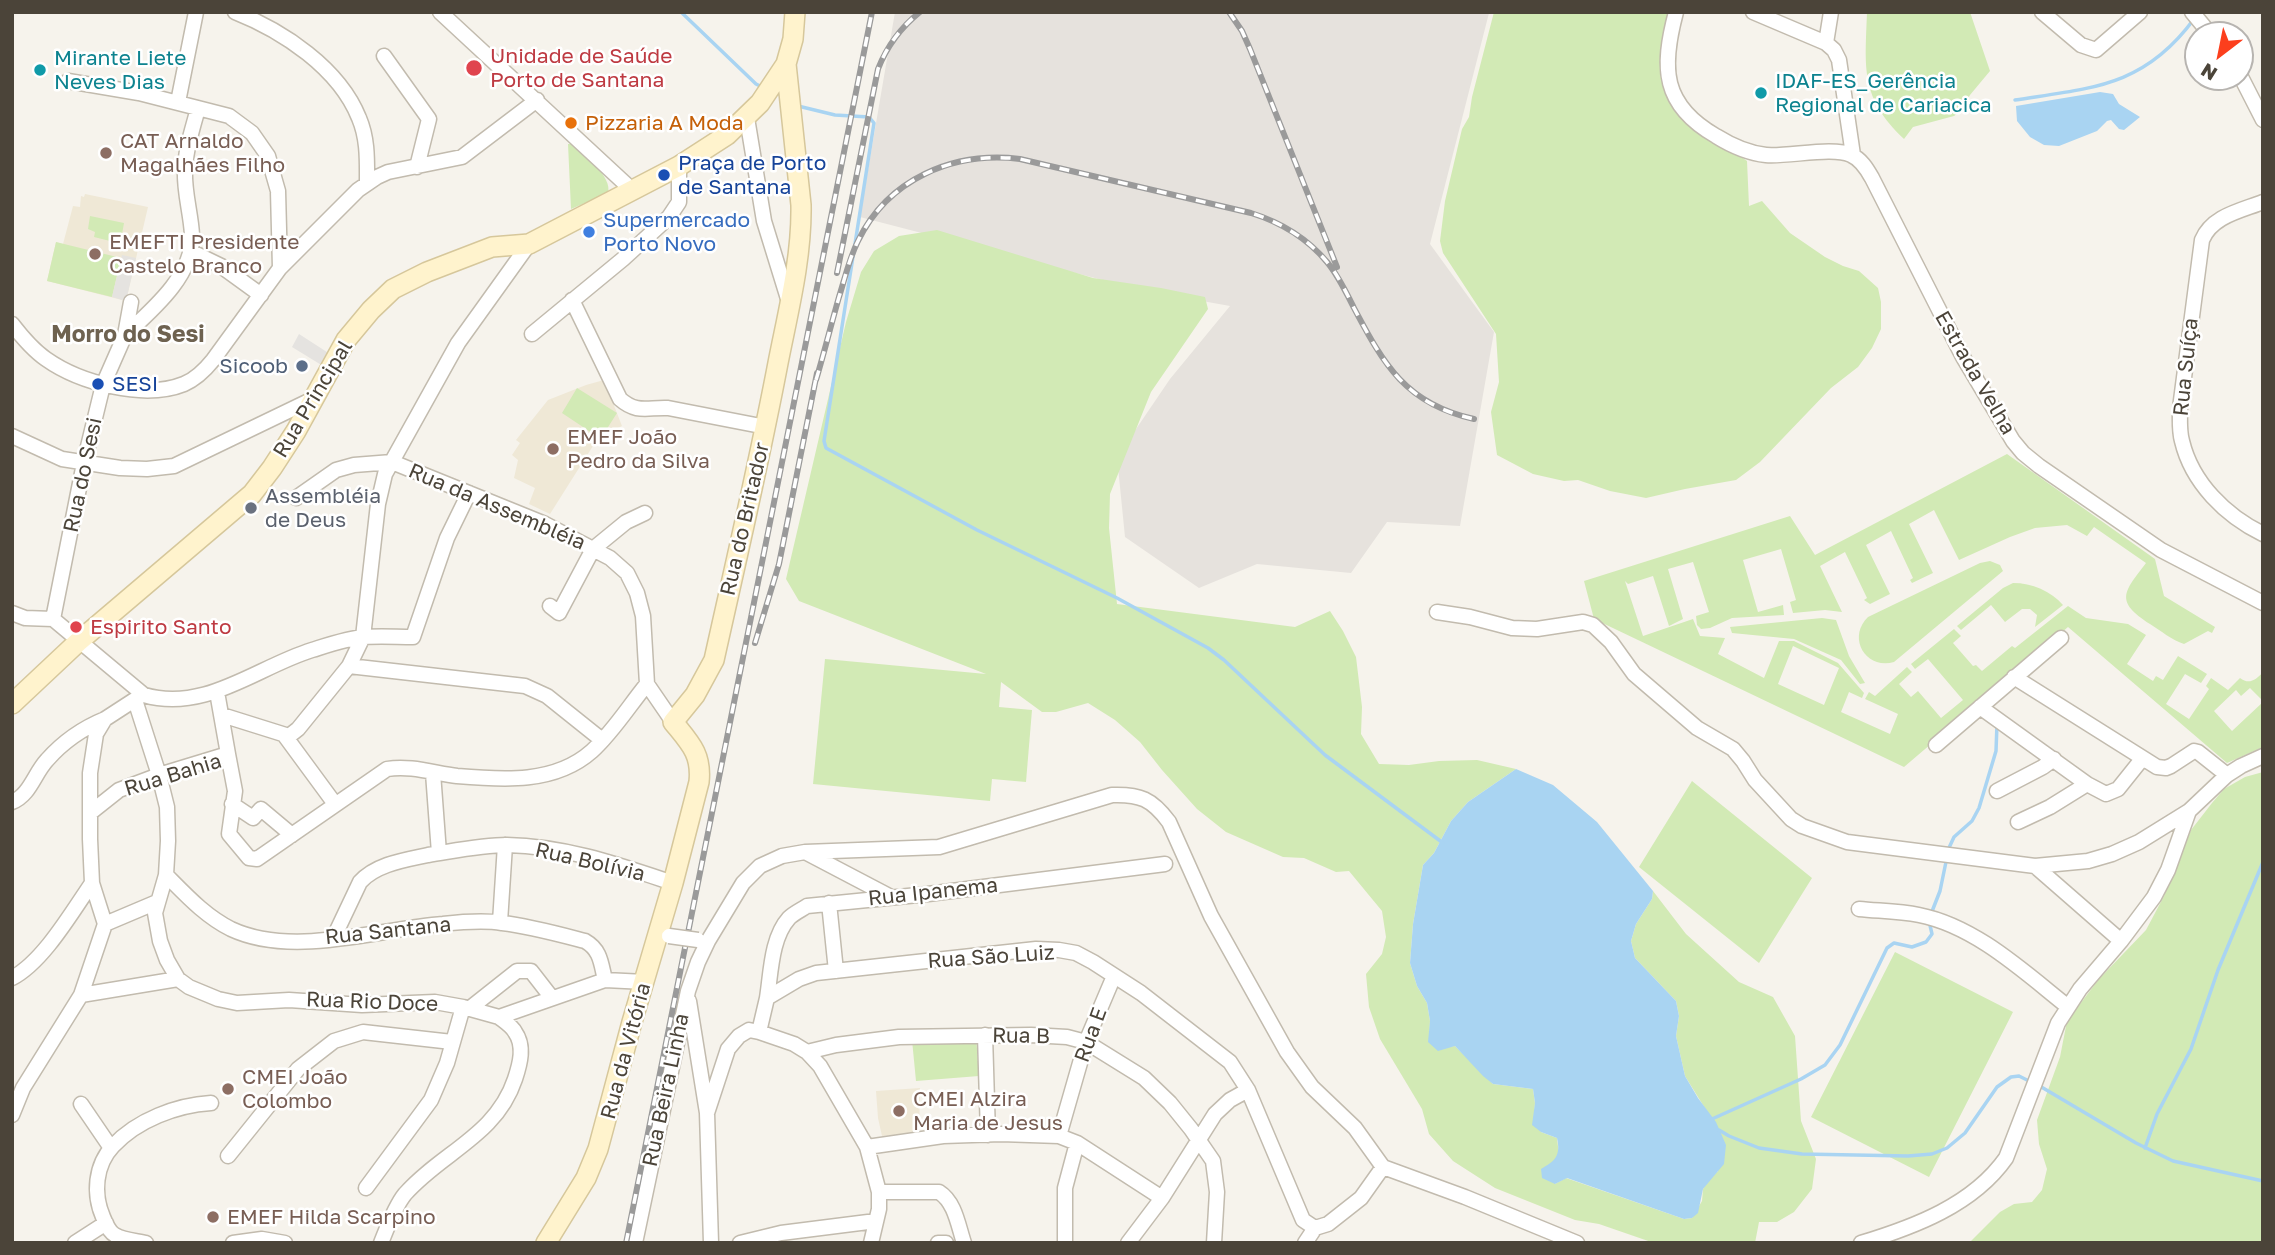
<!DOCTYPE html>
<html>
<head>
<meta charset="utf-8">
<style>
  body { margin:0 }
  #map { position:relative; width:2275px; height:1255px; overflow:hidden; background:#f6f3ec; font-family:"Golos Text",sans-serif }
  canvas { display:block }
  .frame { position:absolute; inset:0; border:14px solid #4b4439; pointer-events:none }
  .north { position:absolute; left:2184px; top:21px; width:70px; height:70px; box-sizing:border-box; background:#fff; border:2px solid #b7b4b0; border-radius:50%; rotate:212deg; font-size:19px; font-weight:700; line-height:28px; text-align:center; color:#4b4439 }
  .north::after { content:''; display:block; margin:auto; width:24px; height:32px; background:#fc3f1d; clip-path:polygon(50% 0,100% 100%,50% 72%,0 100%) }
</style>
</head>
<body>
<div id="map">
<canvas width="2275" height="1255"></canvas>
<div class="frame"></div>
<div class="north">N</div>
</div>
<script>
const c = document.querySelector('canvas').getContext('2d');
c.lineJoin = 'round';
function fill(path, color) { c.fillStyle = color; c.fill(path, 'evenodd'); }
function stroke(path, color, width, dash) { c.strokeStyle = color; c.lineWidth = width; c.lineCap = dash ? 'butt' : 'round'; c.setLineDash(dash || []); c.stroke(path); }
function drawText(font, color, halo, rows, align = 'center') {
  c.font = font + ' "Golos Text",sans-serif'; c.lineWidth = 5; c.setLineDash([]); c.textBaseline = 'middle'; c.strokeStyle = halo; c.fillStyle = color; for (const [text, x, y, turn = 0] of rows) {
    c.save(); c.translate(x, y); c.rotate((+turn || 0) * Math.PI / 180); c.textAlign = isNaN(turn) ? turn : align; if (halo) c.strokeText(text, 0, 0); c.fillText(text, 0, 0); c.restore();
  }
}
const industrial = new Path2D(`
  M895 12 1489 13 1430 244 1494 332 1460 526 1387 522 1351 573 1257 564 1199 588 1125 537 1117 457 1170 379 1230 306 1141 290 860 217Z`);
const education = new Path2D(`
  M85 194 148 207 126 301 47 281 56 242 63 244 73 206 80 207 81 196 84 197Z
  M604 380 622 426 598 438 550 514 529 504 535 488 514 478 518 460 512 455 520 443 516 440 548 400 586 385Z
  M920 1088 919 1133 882 1136 878 1118 876 1091Z`);
const green = new Path2D(`
  M1494 12H1672C1669 37 1660 65 1665 89 1670 117 1725 144 1747 161L1749 206 1762 201 1790 233 1825 257 1843 266 1859 271 1878 288 1881 302V329L1872 348 1858 367 1831 388 1760 462 1736 480 1685 489 1646 498 1610 491 1578 480 1564 481 1533 474 1497 455 1491 412 1499 382 1496 334 1443 253 1440 241 1445 201 1462 129 1469 117 1472 97Z
  M1867 12H1970L1990 71 1970 95 1961 111 1954 116 1913 127 1904 139C1860 97 1865 69 1867 12Z
  M568 144H573C584 155 613 177 608 193L571 209Z
  M90 216 124 223 121 240 111 238 110 241 94 237 95 232 88 229Z
  M937 230 1093 278 1161 288 1205 297 1208 309 1151 392 1110 494 1109 528 1117 604 1295 627 1330 611 1343 631 1356 657 1362 707 1361 734 1379 764 1409 765 1439 761 1477 760 1516 769 1468 802 1451 821 1434 853 1423 865 1413 924 1410 963 1417 986 1427 1003 1430 1021 1429 1042 1447 1047 1455 1046 1493 1084 1533 1089 1535 1103 1534 1117 1541 1132 1557 1138 1559 1155 1555 1161V1184L1566 1178 1684 1219 1692 1218 1702 1201 1703 1189 1709 1179 1718 1171 1706 1110 1685 1076 1676 1036 1679 1016 1676 1001 1635 958 1631 941 1636 924 1652 899 1653 891 1686 934 1739 982 1773 997 1795 1036 1801 1121 1816 1159 1812 1189 1794 1212 1777 1222H1759L1755 1243H1654L1599 1224 1575 1220 1495 1188 1453 1161 1429 1134 1422 1109 1380 1039 1369 1007 1366 974 1382 954 1386 937 1382 911 1349 871 1336 872 1304 858 1283 857 1226 832 1197 809 1162 770 1140 742 1115 720 1088 703 1056 712H1042L1001 682 999 707 1032 710 1026 782 992 779 990 801 813 784 825 659 986 674 799 601 786 579 846 322 861 272 874 251 899 236Z
  M56 242 121 258 112 297 47 281Z
  M577 388 617 413 603 435 598 437 562 413Z
  M2007 454 2155 559 2164 596 2215 627 2212 633 2208 631 2184 644C2172 640 2161 631 2150 624 2114 601 2124 592 2146 563L2094 527 2087 536 2067 525 2035 528 2010 537 1959 560 1934 510 1909 524 1933 573 1912 583 1910 580 1913 578 1891 531 1866 545 1890 594 1870 604 1864 600 1867 598 1845 552 1820 566 1842 612 1825 610 1793 613 1790 602 1796 600 1781 549 1743 560 1758 612 1783 605 1784 615 1732 618 1710 628 1701 629 1697 625 1696 616 1709 612 1693 562 1668 569 1683 619 1669 626 1653 576 1628 584 1625 581 1643 636 1693 619 1700 636 1725 638 1718 654 1764 678 1779 641H1794L1838 663 1864 693 1862 698 1849 692 1841 712 1890 734 1898 714 1865 699 1869 692 1875 696 1907 667 1912 672 1899 684 1911 697 1918 691 1941 718 1963 700 1928 659 1915 669 1911 664 1954 629 1961 636 1953 643 1973 666 1976 665 1982 671 2012 646 2015 648 2068 606 2086 618 2128 624 2146 635 2127 664 2153 681 2156 676 2163 680 2178 656 2207 674 2201 683 2185 674 2166 704 2189 719 2209 689 2206 686 2211 678 2228 690 2240 678C2249 685 2256 680 2263 672V701L2250 688 2241 696 2236 690 2214 711 2232 731 2263 702V747L2227 763 2068 627 1904 767 1594 619 1584 581 1790 516 1815 555ZM1793 646 1839 668 1824 705 1778 684Z
  M1990 561 2000 565 2003 571 1894 662C1865 670 1847 637 1868 617L1980 563Z
  M2013 583C2032 583 2051 591 2063 605L2035 627 2037 615 2030 609H2022L2005 622 1991 605 1961 630 1957 626 2003 588Z
  M1822 618 1836 620 1849 656 1865 683 1860 684 1841 660 1794 639 1732 633 1730 627Z
  M2263 772V1243H1969L2000 1212 2014 1204 2032 1202 2042 1190 2047 1169 2039 1144 2037 1120 2060 1057 2067 1021 2099 979 2146 930 2164 896 2191 830 2212 803 2224 789 2245 777Z
  M1692 781 1812 878 1759 963 1639 867Z
  M1895 952 2013 1012 1929 1177 1811 1117Z
  M976 1036 979 1076 916 1081 912 1040Z`);
const parking = new Path2D(`
  M122 255 136 258 126 301 112 297Z
  M299 334 330 354 323 366 292 347Z`);
const water = new Path2D(`
  M2100 92 2113 94 2119 104 2140 117 2124 130 2119 129 2111 120 2107 121 2097 131 2059 146 2044 145 2030 137 2017 121 2016 106Z
  M1516 769 1553 785 1597 822 1653 891 1652 899 1636 924 1631 941 1635 958 1676 1001 1679 1016 1676 1036 1685 1076 1698 1098 1716 1122 1726 1145 1724 1164 1703 1189 1698 1213 1692 1218 1684 1219 1567 1178 1555 1184 1542 1178 1541 1169C1555 1161 1561 1156 1557 1138L1541 1132 1532 1125 1535 1103 1533 1089 1493 1084 1483 1076 1455 1046 1438 1051 1428 1042 1430 1021 1427 1003 1417 986 1410 963 1413 924 1423 865 1434 853 1451 821 1468 802Z`);
const stream = new Path2D(`
  M681 12 756 84 764 88
  M2015 100C2092 88 2144 87 2194 19
  M798 106 835 115 869 117 874 123 824 441 826 448 977 530 1117 598 1208 648 1224 660 1325 755 1443 843
  M1948 850 1954 837 1972 821 1979 808 1996 751 1997 724
  M1931 914 1940 891 1947 857
  M2038 1085 2136 1143 2173 1161 2263 1181
  M1712 1119 1801 1079 1825 1065 1840 1045 1887 948 1894 943 1912 947 1926 942 1932 934 1929 921
  M1719 1130 1729 1136 1759 1148 1802 1154 1908 1156 1932 1154 1947 1148 1965 1133 1997 1087 2011 1077 2019 1076 2031 1082
  M2145 1148 2157 1114 2191 1049 2218 970 2263 862`);
const street = new Path2D(`
  M235 12C283 31 339 68 359 118 368 139 367 161 367 182
  M440 12 631 189
  M1676 12C1661 68 1662 105 1716 136 1732 146 1747 153 1766 155 1789 157 1833 146 1851 155 1861 159 1867 169 1872 178L1963 357 2013 441 2023 453 2039 466 2161 550 2263 603
  M1753 12 1826 43
  M1831 12 1826 43 1834 50 1839 60 1853 155
  M2042 12 2081 45 2096 50 2140 12
  M2192 12 2211 35
  M384 56 429 119 417 167
  M2240 75 2263 120
  M68 81 139 93 229 116 252 133 268 156 278 191 280 268
  M178 102 196 12
  M747 118 764 221 789 302
  M2263 202C2240 211 2212 216 2202 240L2180 408C2180 419 2179 431 2182 441 2192 483 2226 516 2263 534
  M190 251 221 266 261 295
  M572 300 620 399C637 414 648 407 668 408L766 427
  M12 324C22 337 33 350 46 359 80 383 144 400 184 384 196 379 205 370 213 360L280 268 358 190 377 177 388 172 462 157 537 100
  M532 334 623 259 669 217 679 202V166
  M125 335C152 310 194 275 192 235 191 214 184 192 185 171 185 150 193 128 198 108
  M12 436 62 459 120 468 147 469 174 466 311 400
  M296 498 336 470 354 465 392 462 545 524 610 558 627 573 637 593 643 616 647 684 673 722
  M550 606 559 613 593 549 626 522 645 513
  M1437 612 1470 617 1512 628 1537 629 1583 622 1593 625 1611 642 1634 674 1697 728 1733 749 1743 761 1755 780 1791 819 1802 826 1847 842 2035 866 2088 861 2112 854 2139 842 2189 811
  M12 613 25 618 53 619 144 695C205 713 257 667 312 650 328 645 348 638 365 637 381 636 397 637 413 637L447 538 469 493
  M53 619 84 463 103 385 125 335 131 302
  M349 666 525 686 547 696 602 740
  M2014 677 2157 767 2166 768 2171 766 2194 751 2198 752 2227 775
  M217 692 228 754
  M135 700 159 775 167 807 168 841 166 875 155 913 160 941 167 960 178 979 189 987 218 999 237 1003 289 1000 362 1005 435 1002 463 1007 499 1017 605 980 645 982
  M1980 707 2087 784 2106 794 2118 789 2142 759
  M222 715 289 736 298 729 349 666 363 637 378 504 385 474 458 343 529 244
  M285 736 335 804
  M1936 745 2061 638
  M433 773 439 853
  M1997 791 2043 767 2054 759
  M12 802C30 795 34 774 47 760 62 743 83 728 105 719
  M232 804 253 818 261 809 292 835
  M90 813 119 790 159 775 228 754 235 791 229 834 249 858 257 859 387 769C410 765 434 773 457 776 503 780 555 784 592 751 613 732 629 706 647 684
  M2018 822 2050 807 2087 784
  M807 853 889 896
  M2035 866 2121 941
  M166 875C186 895 205 916 231 929 293 958 377 929 443 924 461 922 483 920 502 923 529 926 558 934 585 941 601 950 601 964 605 980
  M829 903 836 971
  M1859 909C1878 911 1899 911 1919 915 1975 926 2023 971 2067 1006
  M500 922 505 845
  M105 924 157 902
  M333 939 360 882C376 864 405 860 428 855 454 851 481 845 507 845 565 846 619 865 673 883
  M12 978C43 962 72 912 92 883
  M81 995 178 979
  M767 998C771 973 771 938 789 918 794 913 801 910 807 906L928 894 1165 864
  M689 1001 707 1113 711 1243
  M469 1009 517 971H531L552 998
  M759 1032 767 998 799 979 816 973 1036 949 1059 950 1076 953 1093 962 1141 993 1230 1062 1248 1090 1303 1220 1315 1228
  M985 1035 988 1135
  M807 1052 836 1045 899 1037 1031 1035 1067 1037 1086 1042 1144 1078 1170 1103 1191 1129 1213 1161 1217 1192 1214 1243
  M81 1104 111 1148
  M707 1113 728 1049 739 1036 749 1030 759 1032 794 1044 807 1052 820 1066 867 1147 879 1192V1209L871 1243
  M12 1115 23 1088 81 995 105 924 92 883 90 839V773L96 734 105 719 142 695
  M1059 1136 1086 1042 1114 976
  M867 1147 943 1136 1001 1134 1059 1136 1077 1143 1162 1198
  M228 1156 298 1069 334 1041 363 1032 452 1042
  M1383 1167 1465 1197 1577 1243
  M366 1188 431 1100 447 1063 463 1007
  M879 1192H939C955 1202 958 1225 964 1243
  M75 1243 106 1223
  M146 1243C138 1241 122 1240 115 1235 109 1232 105 1222 103 1217 93 1194 95 1165 113 1146 137 1120 177 1105 211 1103
  M233 1243 262 1239 285 1243
  M381 1243C387 1228 395 1206 405 1194 442 1152 496 1136 515 1079 520 1064 525 1046 515 1032 512 1026 504 1021 499 1017
  M635 1243 688 991 698 962 708 941 743 883 760 866 782 856 805 852 939 847 1112 795C1140 794 1152 799 1169 822L1211 916 1287 1052 1312 1087 1355 1128 1383 1167
  M740 1243 781 1233 876 1221
  M938 1243H946
  M1065 1243V1188L1077 1143
  M1128 1243 1162 1198 1215 1114 1230 1100 1248 1090
  M1305 1243 1315 1228 1328 1224 1361 1198 1383 1167
  M1861 1243C1914 1227 1973 1205 2006 1158L2058 1023 2080 989 2121 941 2154 897 2168 870 2189 811 2227 775 2241 766 2263 756`);
const secondary = new Path2D(`
  M12 704 78 642 252 494 272 468 296 431 346 340 371 310 393 289 427 272 492 247 529 244 679 166 727 135 760 103 786 64 793 39 795 12
  M546 1243 586 1178 598 1149 632 1022 673 883 699 782C702 754 690 743 673 722L695 695 714 660C736 561 759 463 778 363 788 312 802 258 801 205L786 64`);
const rail = new Path2D(`
  M1229 12 1242 31 1250 49 1337 267
  M837 273 878 69C887 46 900 28 920 12
  M816 380C824 353 831 325 839 297 845 278 849 259 858 241 888 179 953 151 1020 159L1251 213C1280 222 1307 238 1327 262 1338 275 1346 292 1354 308 1384 365 1406 404 1474 419
  M755 643 779 564 817 373
  M626 1243 872 12`);
const streetBridge = new Path2D(`
  M669 936 698 940`);
const markers = [
  [474,68,9,"#e0444e"],
  [40,70,7,"#0f9aa8"],
  [1761,93,7,"#0f9aa8"],
  [571,123,7,"#e8710a"],
  [106,153,7,"#8d6e63"],
  [664,175,7,"#1a4fb4"],
  [589,232,7,"#3f7fe0"],
  [95,254,7,"#8d6e63"],
  [302,366,7,"#5c6f8a"],
  [98,384,7,"#1a4fb4"],
  [553,449,7,"#8d6e63"],
  [251,508,7,"#6b7280"],
  [76,627,7,"#e0444e"],
  [228,1089,7,"#8d6e63"],
  [899,1111,7,"#8d6e63"],
  [213,1217,7,"#8d6e63"]
];
const healthNames = [
  ["Unidade de Saúde",490,56],
  ["Porto de Santana",490,80],
  ["Espirito Santo",90,627]
];
const cultureNames = [
  ["Mirante Liete",54,58],
  ["Neves Dias",54,82],
  ["IDAF-ES_Gerência",1775,81],
  ["Regional de Cariacica",1775,105]
];
const foodNames = [
  ["Pizzaria A Moda",585,123]
];
const educationNames = [
  ["CAT Arnaldo",120,141],
  ["Magalhães Filho",120,165],
  ["EMEFTI Presidente",109,242],
  ["Castelo Branco",109,266],
  ["EMEF João",567,437],
  ["Pedro da Silva",567,461],
  ["CMEI João",242,1077],
  ["Colombo",242,1101],
  ["CMEI Alzira",913,1099],
  ["Maria de Jesus",913,1123],
  ["EMEF Hilda Scarpino",227,1217]
];
const transitNames = [
  ["Praça de Porto",678,163],
  ["de Santana",678,187],
  ["SESI",112,384]
];
const shopNames = [
  ["Supermercado",603,220],
  ["Porto Novo",603,244]
];
const serviceNames = [
  ["Sicoob",288,366]
];
const streetNames = [
  ["Rua Suíça",2186,367,-84],
  ["Estrada Velha",1975,373,60],
  ["Rua Principal",313,399,-59],
  ["Rua do Sesi",83,475,-78],
  ["Rua da Assembléia",497,507,23],
  ["Rua do Britador",745,519,-77],
  ["Rua Bahia",173,775,-17],
  ["Rua Bolívia",590,862,13],
  ["Rua Ipanema",933,892,-6],
  ["Rua Santana",388,931,-6],
  ["Rua São Luiz",991,957,-4],
  ["Rua Rio Doce",372,1002,2],
  ["Rua E",1091,1035,-70],
  ["Rua B",1021,1036,1],
  ["Rua da Vitória",626,1051,-75],
  ["Rua Beira Linha",666,1090,-78]
];
const worshipNames = [
  ["Assembléia",265,496],
  ["de Deus",265,520]
];
const neighbourhoodNames = [
  ["Morro do Sesi",128,335]
];
fill(industrial, '#e6e2dd');
fill(education, '#efe8d6');
fill(green, '#d2eab5');
fill(parking, '#e5e3e0');
fill(water, '#a9d4f2');
stroke(stream, '#a9d4f2', 3.5);
stroke(street, '#c2bbae', 17);
stroke(secondary, '#d6c79b', 22);
stroke(street, '#fff', 14);
stroke(secondary, '#fff3cd', 19);
stroke(rail, '#9a9a9a', 6);
stroke(rail, '#fff', 3.5, [10]);
stroke(streetBridge, '#c2bbae', 17, []);
stroke(streetBridge, '#fff', 14);
for (const [x, y, r, color] of markers) { const dot = new Path2D(); dot.arc(x, y, r, 0, 2 * Math.PI); c.fillStyle = color; c.fill(dot); stroke(dot, '#fff', 2.5); }
drawText('21px', '#be3a42', '#fff', healthNames, 'left');
drawText('21px', '#0d838f', '#fff', cultureNames, 'left');
drawText('21px', '#c56008', '#fff', foodNames, 'left');
drawText('21px', '#785e54', '#fff', educationNames, 'left');
drawText('21px', '#164399', '#fff', transitNames, 'left');
drawText('21px', '#366cbe', '#fff', shopNames, 'left');
drawText('21px', '#4e5e75', '#fff', serviceNames, 'right');
drawText('21px', '#4b4439', '#fff', streetNames);
drawText('21px', '#5b616d', '#fff', worshipNames, 'left');
drawText('bold 23px', '#6e6250', '#fff', neighbourhoodNames);
</script>
</body>
</html>
